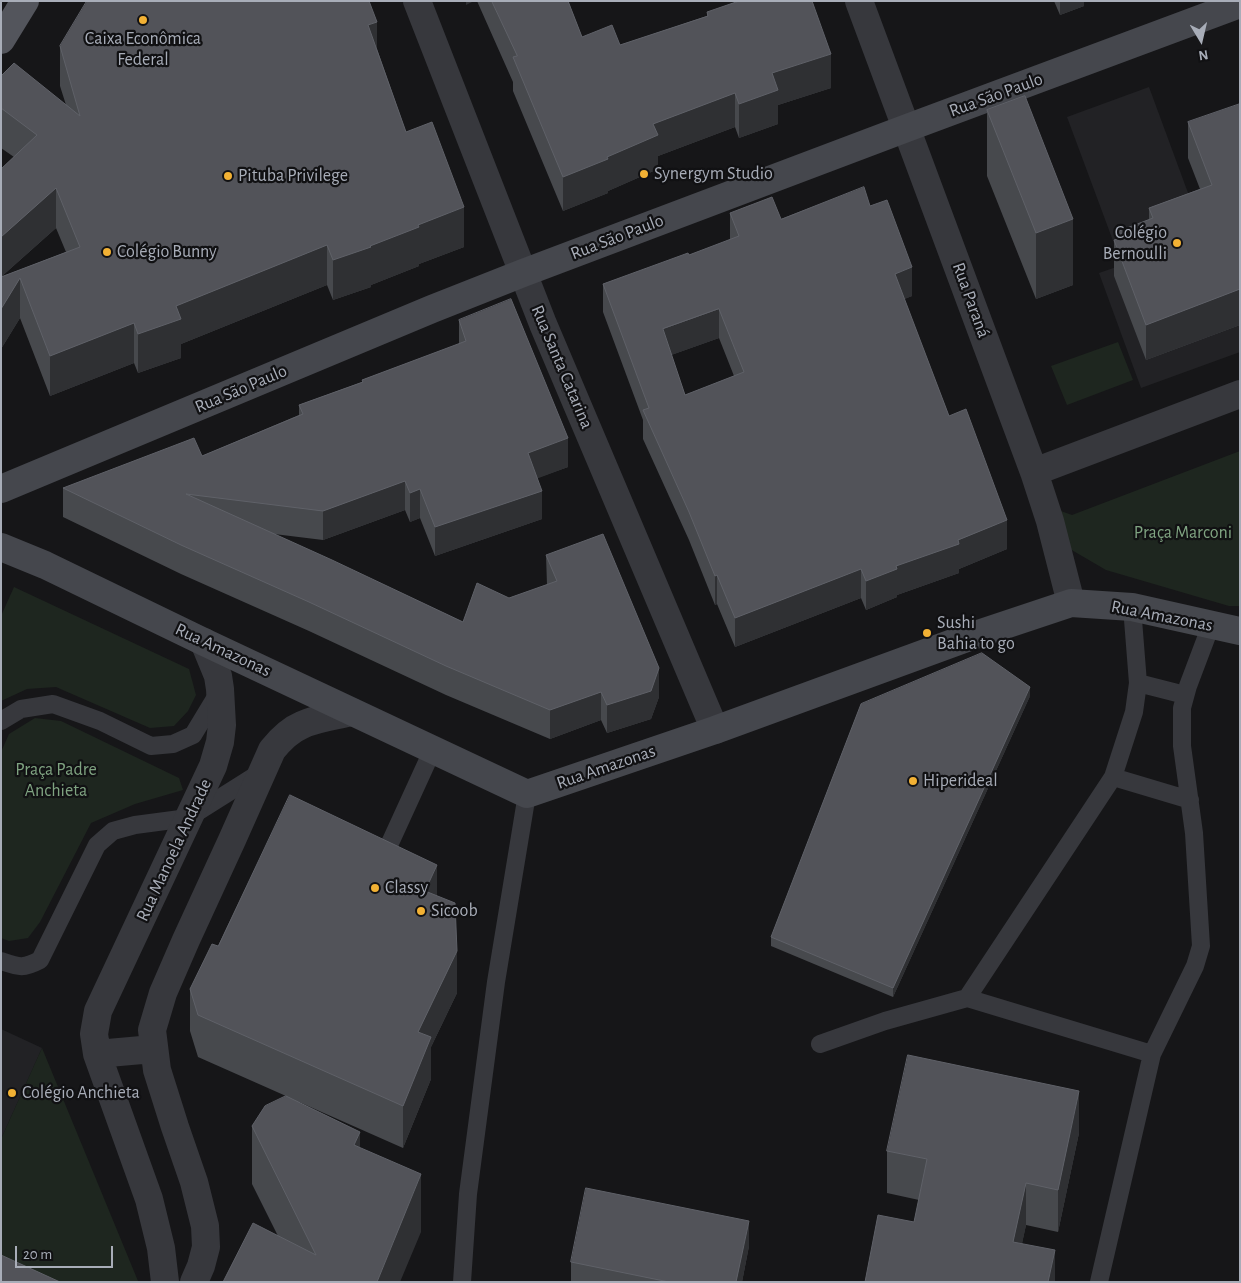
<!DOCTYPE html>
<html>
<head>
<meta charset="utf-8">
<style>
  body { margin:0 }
  #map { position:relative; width:1241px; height:1283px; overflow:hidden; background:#161618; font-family:"Alegreya Sans",sans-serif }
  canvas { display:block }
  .frame { position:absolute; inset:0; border:2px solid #a8adb8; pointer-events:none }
  .north { position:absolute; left:1176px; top:15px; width:50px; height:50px; -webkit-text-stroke:4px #111113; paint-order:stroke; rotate:171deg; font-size:14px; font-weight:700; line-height:20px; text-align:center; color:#a8adb8 }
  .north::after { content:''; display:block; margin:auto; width:18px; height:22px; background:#a8adb8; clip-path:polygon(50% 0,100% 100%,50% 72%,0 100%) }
  .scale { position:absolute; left:15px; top:1246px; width:98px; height:22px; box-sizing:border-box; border:2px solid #a8adb8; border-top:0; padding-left:6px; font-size:15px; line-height:18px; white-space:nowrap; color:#a8adb8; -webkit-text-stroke:4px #111113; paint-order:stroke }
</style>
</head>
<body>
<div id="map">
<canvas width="1241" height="1283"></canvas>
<div class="frame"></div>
<div class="north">N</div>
<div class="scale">20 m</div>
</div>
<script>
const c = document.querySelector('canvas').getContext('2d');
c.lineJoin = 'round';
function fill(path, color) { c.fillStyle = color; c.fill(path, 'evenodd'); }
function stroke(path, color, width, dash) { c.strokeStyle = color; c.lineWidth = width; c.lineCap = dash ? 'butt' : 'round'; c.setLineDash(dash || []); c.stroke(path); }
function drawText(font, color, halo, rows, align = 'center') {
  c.font = font + ' "Alegreya Sans",sans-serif'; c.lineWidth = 4.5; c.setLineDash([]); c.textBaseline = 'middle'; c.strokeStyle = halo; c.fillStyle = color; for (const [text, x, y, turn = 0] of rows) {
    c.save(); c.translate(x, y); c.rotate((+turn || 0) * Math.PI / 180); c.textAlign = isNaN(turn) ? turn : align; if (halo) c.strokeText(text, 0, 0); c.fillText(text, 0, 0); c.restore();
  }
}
const built = new Path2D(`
  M1149 87 1198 220 1240 205V352L1141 388 1099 273 1122 265 1067 117Z
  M1 1029 42 1048 1 1139Z`);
const green = new Path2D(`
  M1118 342 1133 380 1067 405 1051 366Z
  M1240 451V606H1229L1106 570 1070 549 1058 510 1072 515Z
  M14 587 189 669 196 695 188 711 174 726 150 728 56 687 27 689 1 701V616Z
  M35 718 61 721 179 778 183 790 135 804 91 823 40 922 28 938 9 941 1 938V752L9 734Z
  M42 1048 138 1281 137 1282H1V1139Z`);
const lane = new Path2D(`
  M1138 683 1185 695
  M1 721 21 709 53 704 100 721 151 746 173 744 193 735 219 692
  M1113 777 1190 800
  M390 843 433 749
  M1 961C19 967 23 969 40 960L97 845 113 831 135 825 188 818 261 772
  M967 998 1113 777 1134 712 1138 683 1132 607
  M820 1044 885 1021 967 998 1152 1054 1195 966 1201 946 1194 833 1182 746V708L1188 686 1211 625
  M462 1282 468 1194 496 982 527 794
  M1099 1282 1152 1054`);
const street = new Path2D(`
  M417 1 543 324 715 730
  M859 1 1034 472 1050 521 1071 603
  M1034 472 1240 394
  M97 1054 153 1049
  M165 1282 161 1248 149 1199 97 1054 94 1034 98 1011 213 766 220 742 222 725 220 689 218 676 204 642
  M194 1282 201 1266 206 1247 205 1226 194 1182 175 1127 157 1070 152 1030 163 993 186 940 232 840 272 750C280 740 290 730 302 725 317 718 336 716 352 712`);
const secondary = new Path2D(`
  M1 489 432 309 523 273 907 128 1240 4
  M1 547 45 565 204 642 527 794 715 730 972 636 1071 603 1132 607 1240 631`);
const primary = new Path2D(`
  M1 40 25 1`);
const wall = new Path2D(`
  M477 1H568L582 37 620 45 707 16V12L831 88 778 105V124L739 138 735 127 658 156V169L608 191V193L563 211 513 91V82Z
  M1054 1H1084V6L1060 15Z
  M60 46 377 49 406 132 464 247 419 264V266L371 285V287L333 300 327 285 181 344V358L138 373 134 363 50 396 20 318 1 349V169L14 157 1 148V76L66 105 60 86ZM56 228 66 252 1 277Z
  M1240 104V325L1146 360 1114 276V240L1119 238V231L1149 220V208L1200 189 1188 158V122Z
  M987 110 1073 285 1036 299 987 176Z
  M870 206 912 296 904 299 949 416 1007 549 959 569V573L897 595V597L866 610 861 598 735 647 717 604 715 605 689 540 643 439V420L603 312V284L689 255 730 240V213L781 219ZM719 338 734 376 685 395 671 355Z
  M459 320 568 467 537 478 542 519 435 556 420 518 410 522 405 510 323 540 274 534 463 622 509 598 547 585 546 555 659 697 651 719 607 733 601 720 550 739 446 695 309 631 181 574 63 517V488L202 456 299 415V405L362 382V380L459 344Z
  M1030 696 893 997 771 946V937Z
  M437 896 457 993 431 1047V1079L403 1148 299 1102 360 1148 421 1232 223 1282 278 1236 252 1184V1126L286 1096 198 1057 190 1031V989L218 946Z
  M1079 1133 1058 1232 1026 1225 1022 1243 1055 1282 914 1222 919 1200 887 1193V1151Z
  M749 1246 742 1282H571V1262Z`);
const shadedWall = new Path2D(`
  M466 1H474L466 5Z
  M1060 1H1084V6L1060 15Z
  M377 22V62L368 25Z
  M831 54V88L778 105V124L739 138V104L772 73Z
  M735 93V127L658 156V169L608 191V193L563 211V177L607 157 653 124Z
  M56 188V228L1 277V237Z
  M464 207V247L419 264V266L371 285V287L333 300V260L370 246 418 225Z
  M1073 219V285L1036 299V233Z
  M327 245V285L181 344V358L138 373V334L176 306Z
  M912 267V296L895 303V274Z
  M20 278V318L1 349V309Z
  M1240 289V325L1146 360V325Z
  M719 309V338L663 358V329Z
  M134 323V363L50 396V356Z
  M568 438V467L528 482V453Z
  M405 481V510L323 540V511Z
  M420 489V518L410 522V493Z
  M542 491V519L435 556V527Z
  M1007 520V549L959 569V573L897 595V597L866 610V581L896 566Z
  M861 569V598L735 647V618Z
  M717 575V604L715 605V576Z
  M659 668V697L651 719 607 733V705Z
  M1030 687V696L893 997V988Z
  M601 692V720L550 739V710Z
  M437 865V906L425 891Z
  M457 951V993L431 1047V1079L403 1148V1106L418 1032Z
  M1079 1091V1133L1058 1232V1190Z
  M360 1132V1190L354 1145Z
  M421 1174V1232L400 1282H377Z
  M1026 1183V1225L1014 1282 1013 1242Z
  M749 1221V1246L742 1282H736Z
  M1055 1250V1282H1048Z`);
const building = new Path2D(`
  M87 1H369L377 22 368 25 406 132 432 122 464 207 418 225 419 227 370 246 371 247 333 260 327 245 176 306 181 319 138 334 134 323 50 356 20 278 1 309V277L80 247 56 188 1 237V169L37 135 1 108V76L14 63 80 116 60 46Z
  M492 1H568L582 37 612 25 620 45 708 16 707 12 739 1H812L831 54 772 73 778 90 739 104 735 93 653 124 658 135 607 157 608 159 563 177 513 57 517 56Z
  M1025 96 1073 219 1036 233 987 110Z
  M1240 104V289L1146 325 1114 240 1121 238 1119 231 1153 218 1149 208 1212 185 1188 122Z
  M864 187 870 206 887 200 912 267 895 274 949 416 966 409 1007 520 958 540 959 544 896 566 897 569 866 581 861 569 735 618 717 575 715 576 689 512 643 410 649 408 603 284 688 253 689 255 739 236 730 213 772 197 781 219ZM719 309 744 372 685 395 663 329Z
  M511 299 568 438 528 453 542 491 435 527 420 489 410 493 405 481 323 511 186 494 332 560 463 622 477 583 509 598 557 581 546 555 603 534 659 668 651 691 607 705 601 692 550 710 446 666 309 602 181 545 63 488 194 438 202 456 303 414 299 405 363 382 362 380 466 341 459 320Z
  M982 653 1030 687 893 988 771 937 861 704Z
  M290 795 437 865 425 891 455 903 457 951 418 1032 431 1037 403 1106 198 1015 190 989 212 944 218 946Z
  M908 1055 1079 1091 1058 1190 1026 1183 1013 1242 1055 1250 1048 1282H865L878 1215 914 1222 927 1159 887 1151Z
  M286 1096 360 1132 354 1145 421 1174 377 1282H223L253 1223 316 1255 252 1126 265 1106Z
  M586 1188 749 1221 736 1282H669L571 1262Z
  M1 1255 60 1282H1Z`);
const markers = [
  [143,20,5,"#f2b134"],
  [644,174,5,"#f2b134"],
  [228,176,5,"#f2b134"],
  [1177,243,5,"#f2b134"],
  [107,252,5,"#f2b134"],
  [927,633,5,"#f2b134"],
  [913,781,5,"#f2b134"],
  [375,888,5,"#f2b134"],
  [421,911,5,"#f2b134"],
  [12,1093,5,"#f2b134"]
];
const poiNames = [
  ["Caixa Econômica",143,39,"center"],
  ["Federal",143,60,"center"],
  ["Synergym Studio",654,174],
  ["Pituba Privilege",238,176],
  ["Colégio",1167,233,"right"],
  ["Bernoulli",1167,254,"right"],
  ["Colégio Bunny",117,252],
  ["Sushi",937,623],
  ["Bahia to go",937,644],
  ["Hiperideal",923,781],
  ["Classy",385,888],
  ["Sicoob",431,911],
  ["Colégio Anchieta",22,1093]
];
const streetNames = [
  ["Rua São Paulo",996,95,-20],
  ["Rua São Paulo",617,237,-21],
  ["Rua Paraná",971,300,70],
  ["Rua Santa Catarina",562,367,67],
  ["Rua São Paulo",241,389,-23],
  ["Rua Amazonas",1162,616,11],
  ["Rua Amazonas",223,650,25],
  ["Rua Amazonas",606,767,-19],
  ["Rua Manoela Andrade",174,850,-65]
];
const parkNames = [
  ["Praça Marconi",1183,533],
  ["Praça Padre",56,770],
  ["Anchieta",56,791]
];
fill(built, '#222225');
fill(green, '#1e261f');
stroke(lane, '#37383d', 18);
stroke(street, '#37383d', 28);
stroke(secondary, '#45474d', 28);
stroke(primary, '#53555c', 28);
fill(wall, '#47494d');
fill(shadedWall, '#2f3033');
fill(building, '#525359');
stroke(building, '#5f6168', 1);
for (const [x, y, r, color] of markers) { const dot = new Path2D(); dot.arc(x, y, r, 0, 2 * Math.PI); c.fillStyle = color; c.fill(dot); stroke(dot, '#111113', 2); }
drawText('18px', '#a8adb8', '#111113', poiNames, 'left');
drawText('18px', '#a8adb8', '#111113', streetNames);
drawText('18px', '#7fa381', '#111113', parkNames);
</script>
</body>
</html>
